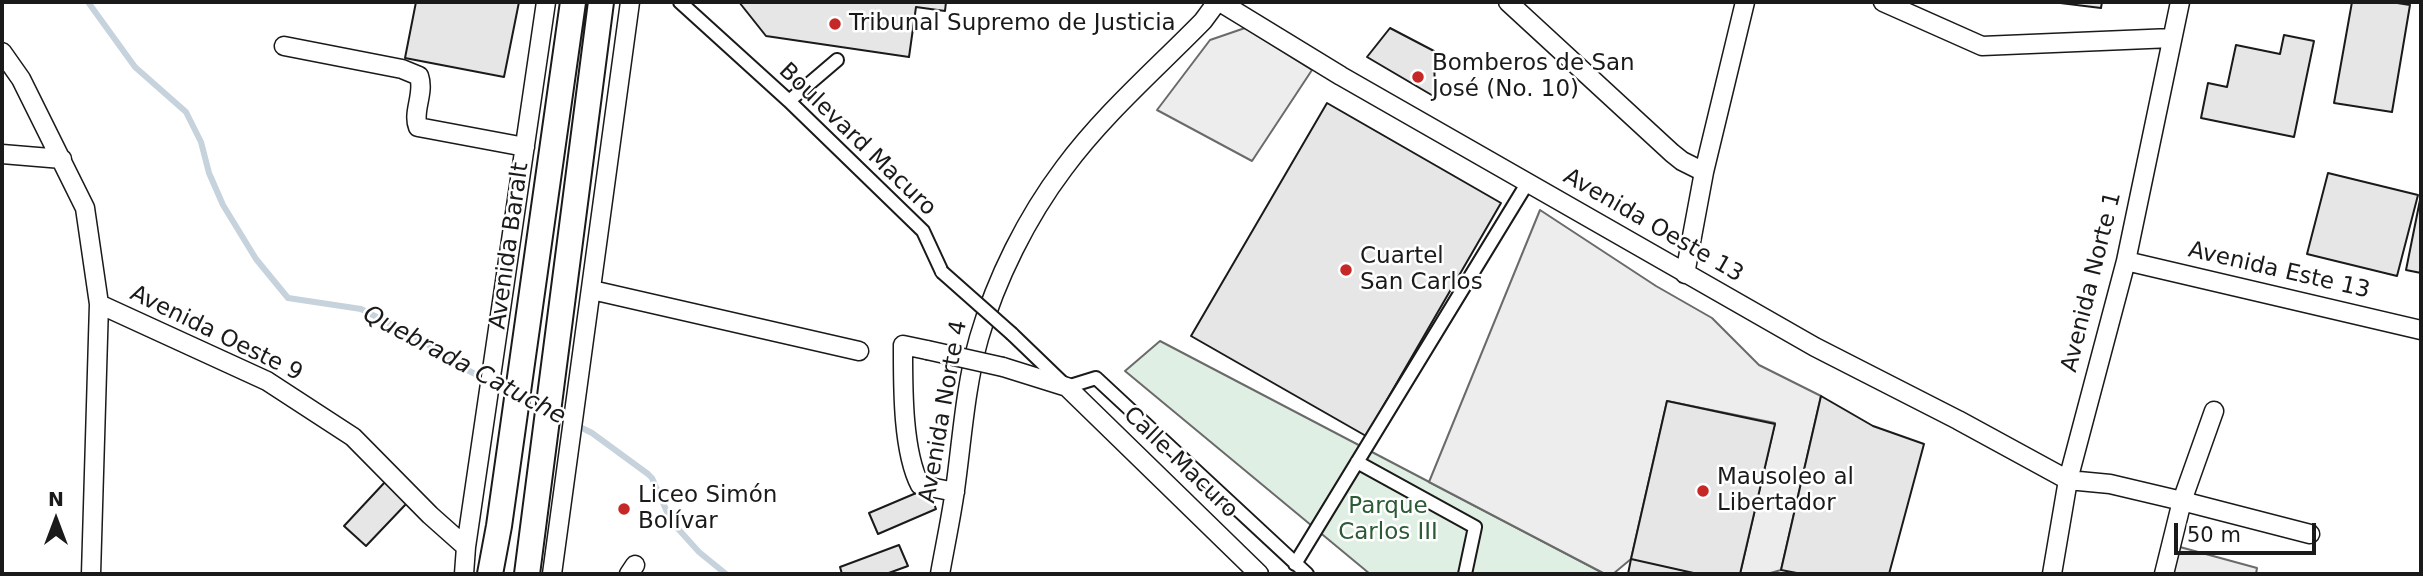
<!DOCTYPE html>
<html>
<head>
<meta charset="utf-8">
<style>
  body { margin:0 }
  #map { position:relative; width:2423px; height:576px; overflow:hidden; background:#fff; font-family:"DejaVu Sans",sans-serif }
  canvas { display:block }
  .frame { position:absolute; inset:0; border:4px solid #1a1a1a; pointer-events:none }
  .north { position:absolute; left:21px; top:485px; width:70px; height:70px; -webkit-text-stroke:5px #fff; paint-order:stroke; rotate:0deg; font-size:19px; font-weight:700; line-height:28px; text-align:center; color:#1a1a1a }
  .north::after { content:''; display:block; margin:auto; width:24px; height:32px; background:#1a1a1a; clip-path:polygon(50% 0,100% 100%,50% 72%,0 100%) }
  .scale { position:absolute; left:2174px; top:523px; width:142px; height:32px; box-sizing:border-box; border:4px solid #1a1a1a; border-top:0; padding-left:9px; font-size:21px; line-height:24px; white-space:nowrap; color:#1a1a1a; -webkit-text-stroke:5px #fff; paint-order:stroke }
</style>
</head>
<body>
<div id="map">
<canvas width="2423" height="576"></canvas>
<div class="frame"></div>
<div class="north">N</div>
<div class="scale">50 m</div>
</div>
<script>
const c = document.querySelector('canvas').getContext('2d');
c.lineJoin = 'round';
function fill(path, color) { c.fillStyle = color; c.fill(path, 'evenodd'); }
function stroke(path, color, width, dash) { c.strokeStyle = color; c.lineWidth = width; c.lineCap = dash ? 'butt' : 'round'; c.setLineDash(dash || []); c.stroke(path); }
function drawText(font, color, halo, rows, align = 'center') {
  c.font = font + ' "DejaVu Sans",sans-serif'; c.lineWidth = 5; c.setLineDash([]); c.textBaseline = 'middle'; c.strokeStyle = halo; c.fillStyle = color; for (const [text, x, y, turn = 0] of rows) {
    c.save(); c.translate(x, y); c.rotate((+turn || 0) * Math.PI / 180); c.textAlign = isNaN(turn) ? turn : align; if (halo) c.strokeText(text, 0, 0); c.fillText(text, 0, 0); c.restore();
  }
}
const green = new Path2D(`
  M1160 341 1605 574H1370L1125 371Z`);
const parking = new Path2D(`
  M1245 28 1312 70 1252 161 1157 110 1210 40Z
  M1540 210 1656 286 1712 318 1759 365 1821 396 1781 570 1767 574H1740L1775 423 1667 401 1631 559 1613 574H1605L1429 482Z
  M2180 547 2257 568 2256 574H2173Z`);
const stream = new Path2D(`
  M88 2 135 67 186 112 201 142 209 173 223 205 256 259 288 298 361 309 420 339 456 364 513 394
  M554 414 592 433 648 474 652 478 671 521 699 552 726 574`);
const building = new Path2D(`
  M416 2H519L504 77 405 58Z
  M739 2H946L945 11 916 7 909 57 766 36Z
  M2052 2H2102L2101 8Z
  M2352 2H2391L2410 5 2392 112 2334 103Z
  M1390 28 1434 51 1435 97 1367 57Z
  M2284 35 2314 41 2294 137 2201 118 2208 83 2227 87 2236 45 2280 54Z
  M1327 103 1501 203 1366 436 1191 336Z
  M2328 173 2418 195 2397 276 2307 254Z
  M2420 200 2421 201V273L2406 270Z
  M1821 396 1873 426 1924 444 1889 574H1802L1781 570Z
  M1667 401 1775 424 1740 574H1698L1631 559Z
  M385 482 407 503 366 546 344 526Z
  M928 488 936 509 878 534 869 513Z
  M899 545 908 566 886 574H842L840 567Z
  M1631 559 1698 574H1628Z`);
const pedestrian = new Path2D(`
  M680 2 789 101 923 231 942 272
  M789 101 837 60
  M1012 334 1067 387 1096 378 1307 574
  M1357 462 1475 527 1465 574
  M1295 564 1528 182`);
const minor = new Path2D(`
  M1220 2 1341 76 1815 347 1958 420 2068 480 2110 484 2182 501 2164 574
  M1508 2 1672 153 1682 161 1704 172
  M1883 2 1982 46 2172 38
  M284 46 402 69 419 76C425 93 412 112 418 127L525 147
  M2 52 21 79 85 208 99 304 91 574
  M2 154 62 159
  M2126 261 2421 330
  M1685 274 1704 172 1745 2
  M592 290 859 351
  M99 304 267 381 353 437 430 515 466 547
  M927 350 903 345C903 384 902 450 920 485L955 492
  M1003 367 1067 387 1259 574
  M2214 411 2182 501 2310 534
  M464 574 466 547 546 2
  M552 574 630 2
  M629 574 635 565
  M940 574C945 546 951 518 955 490 962 440 965 388 979 338 996 279 1027 217 1064 168 1104 114 1156 69 1203 21L1217 2
  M2052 574 2068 480 2126 261 2180 2`);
const secondary = new Path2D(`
  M490 574 499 526 573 2
  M527 574 601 2`);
const pedestrianBridge = new Path2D(`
  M942 272 1012 334`);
const minorBridge = new Path2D(`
  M927 350 1003 367`);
const markers = [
  [835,24,7,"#c62828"],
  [1418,77,7,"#c62828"],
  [1346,270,7,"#c62828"],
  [1703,491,7,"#c62828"],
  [624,509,7,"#c62828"]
];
const poiNames = [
  ["Tribunal Supremo de Justicia",849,24],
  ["Bomberos de San",1432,64],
  ["José (No. 10)",1432,90],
  ["Cuartel",1360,257],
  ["San Carlos",1360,283],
  ["Mausoleo al",1717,478],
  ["Libertador",1717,504],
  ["Liceo Simón",638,496],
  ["Bolívar",638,522]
];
const streetNames = [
  ["Boulevard Macuro",857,140,44],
  ["Avenida Oeste 13",1653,226,30],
  ["Avenida Baralt",510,246,-82],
  ["Avenida Este 13",2279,271,13],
  ["Avenida Norte 1",2092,282,-76],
  ["Avenida Oeste 9",216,334,26],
  ["Avenida Norte 4",944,412,-80],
  ["Calle Macuro",1180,463,44]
];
const parkNames = [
  ["Parque",1388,507],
  ["Carlos III",1388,533]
];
const waterNames = [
  ["Quebrada Catuche",464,366,28]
];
fill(green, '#e0efe3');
stroke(green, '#6a6a6a', 2);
fill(parking, '#ededed');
stroke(parking, '#6a6a6a', 2);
stroke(stream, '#c6d2dc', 6);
fill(building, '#e6e6e6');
stroke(building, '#1a1a1a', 2);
stroke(pedestrian, '#1a1a1a', 16);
stroke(minor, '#1a1a1a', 21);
stroke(secondary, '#1a1a1a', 28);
stroke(pedestrian, '#fff', 12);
stroke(minor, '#fff', 18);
stroke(secondary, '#fff', 24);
stroke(pedestrianBridge, '#1a1a1a', 16, []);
stroke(minorBridge, '#1a1a1a', 21, []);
stroke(pedestrianBridge, '#fff', 12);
stroke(minorBridge, '#fff', 18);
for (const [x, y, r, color] of markers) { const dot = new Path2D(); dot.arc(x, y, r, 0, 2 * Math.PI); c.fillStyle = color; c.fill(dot); stroke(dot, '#fff', 2.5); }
drawText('23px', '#1a1a1a', '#fff', poiNames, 'left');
drawText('23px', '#1a1a1a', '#fff', streetNames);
drawText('23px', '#2b5a34', '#fff', parkNames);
drawText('italic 24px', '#1a1a1a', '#fff', waterNames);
</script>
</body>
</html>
